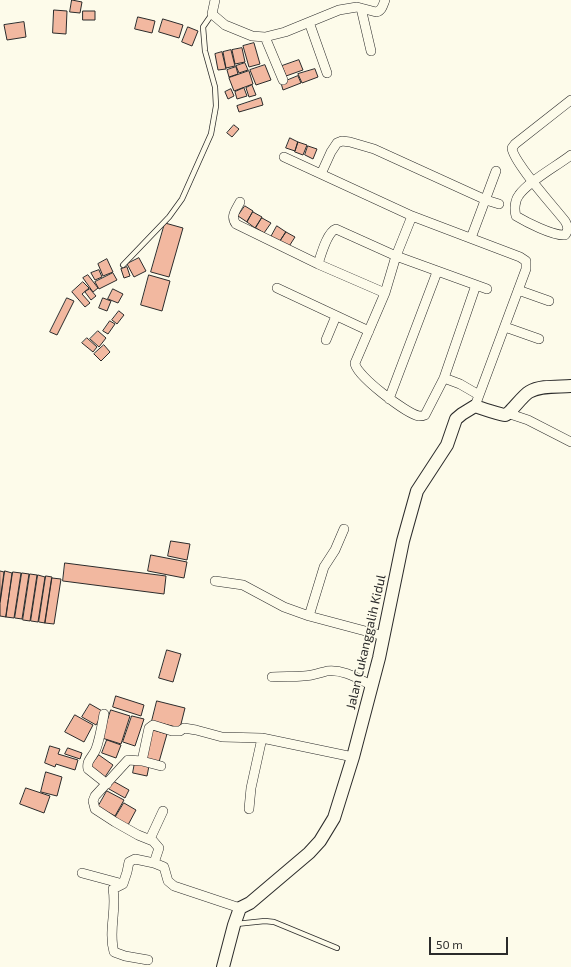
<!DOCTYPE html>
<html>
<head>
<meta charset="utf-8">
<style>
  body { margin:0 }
  #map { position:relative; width:571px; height:967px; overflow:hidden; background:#fdfbea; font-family:"Exo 2",sans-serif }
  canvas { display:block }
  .scale { position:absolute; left:429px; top:937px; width:79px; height:18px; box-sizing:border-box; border:2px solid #2b2b2b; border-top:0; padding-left:5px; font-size:12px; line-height:14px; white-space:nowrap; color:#2b2b2b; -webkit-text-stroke:3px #fdfbea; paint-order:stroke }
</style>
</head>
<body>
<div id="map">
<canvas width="571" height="967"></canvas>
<div class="scale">50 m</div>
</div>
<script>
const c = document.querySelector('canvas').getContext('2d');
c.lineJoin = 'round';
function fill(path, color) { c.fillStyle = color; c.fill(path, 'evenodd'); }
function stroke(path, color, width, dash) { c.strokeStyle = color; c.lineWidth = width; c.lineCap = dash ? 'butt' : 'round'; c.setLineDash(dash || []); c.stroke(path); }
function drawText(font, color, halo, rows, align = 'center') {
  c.font = font + ' "Exo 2",sans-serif'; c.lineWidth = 3; c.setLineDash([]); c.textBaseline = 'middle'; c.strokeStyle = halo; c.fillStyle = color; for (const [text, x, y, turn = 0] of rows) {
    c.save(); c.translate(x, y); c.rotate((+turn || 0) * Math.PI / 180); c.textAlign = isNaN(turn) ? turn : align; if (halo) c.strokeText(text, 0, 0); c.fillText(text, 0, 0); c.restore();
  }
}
const building = new Path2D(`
  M72 0 82 2 80 13 70 12Z
  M54 10 67 11 66 34 53 33Z
  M83 11H95V20H83Z
  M138 17 155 21 152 33 135 29Z
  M163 19 183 25 179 38 159 32Z
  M24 22 26 37 7 40 4 25Z
  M188 27 198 31 192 46 182 42Z
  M254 43 260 64 249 67 243 46Z
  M242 48 245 62 235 64 232 50Z
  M231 50 235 66 226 68 223 52Z
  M222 52 226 69 218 70 215 54Z
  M299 60 303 70 286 76 282 66Z
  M245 63 248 70 239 73 236 66Z
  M265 65 271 80 256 85 250 70Z
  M236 67 238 74 229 77 227 70Z
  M315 69 318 77 302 83 298 74Z
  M249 71 253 84 234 91 229 78Z
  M298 76 301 83 283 90 281 83Z
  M252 85 256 95 249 97 246 88Z
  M244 88 247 96 237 99 235 92Z
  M231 89 234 96 228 99 225 92Z
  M261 98 263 105 239 112 237 106Z
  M234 125 239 129 232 137 227 133Z
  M290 138 298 142 295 151 286 148Z
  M298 142 307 145 303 155 295 152Z
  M308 146 317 149 313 159 305 155Z
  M245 206 253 211 247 222 238 216Z
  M253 212 262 217 255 228 247 222Z
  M262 218 271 223 264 233 256 228Z
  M165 223 183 228 169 277 151 272Z
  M277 226 286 232 279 242 271 237Z
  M286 232 295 237 288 248 280 242Z
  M139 258 146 271 134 277 127 264Z
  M107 259 113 272 103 276 98 264Z
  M127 267 130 276 124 278 121 269Z
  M99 270 102 277 95 280 91 273Z
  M113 273 117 280 99 289 95 282Z
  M88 275 98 288 93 292 83 278Z
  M149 275 170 281 162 311 141 305Z
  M83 282 89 288 82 294 90 303 85 307 72 292Z
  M90 289 96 296 91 300 85 292Z
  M113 289 123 294 118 303 108 299Z
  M67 298 74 301 57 335 50 332Z
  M103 298 111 301 107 311 99 308Z
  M119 311 124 315 117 324 112 320Z
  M110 321 115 324 108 334 103 331Z
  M98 331 106 338 99 347 90 339Z
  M87 338 97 347 93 352 82 343Z
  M104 345 110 352 101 361 94 354Z
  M171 541 190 544 187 560 168 556Z
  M151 555 187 562 184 578 148 571Z
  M65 563 166 576 164 594 63 581Z
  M0 571 4 572 0 601Z
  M5 571 12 573 6 617 0 616V604Z
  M13 572 21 573 14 618 6 617Z
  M22 573 29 574 22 619 15 618Z
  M30 574 37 575 30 621 23 620Z
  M38 575 45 577 38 622 31 621Z
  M46 576 52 577 45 623 39 622Z
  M52 578 61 579 54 624 45 623Z
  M167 650 181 654 173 682 159 678Z
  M116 696 144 705 141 716 113 707Z
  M157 701 185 708 180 728 152 721Z
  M90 704 104 712 96 725 82 717Z
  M111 710 130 716 121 744 102 738Z
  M75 715 93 725 84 742 65 732Z
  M132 716 144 719 135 746 123 742Z
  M153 730 167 734 159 762 145 758Z
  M107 740 121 745 116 758 102 753Z
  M50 746 60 749 58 754 78 760 75 770 56 764 55 767 45 763Z
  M68 748 82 753 80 759 65 754Z
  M99 755 113 765 105 777 91 766Z
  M135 762 149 766 147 776 133 773Z
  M46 772 62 777 57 796 41 792Z
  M113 781 129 790 125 798 109 789Z
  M26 788 50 796 44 813 20 804Z
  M107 791 124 800 115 816 98 807Z
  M124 803 136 810 128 825 115 818Z`);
const service = new Path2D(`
  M123 265 169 217 182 199 211 134 216 106 215 87 205 51 203 27 212 14
  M236 924 265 921 274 922 337 948`);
const minor = new Path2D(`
  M215 0 212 14 225 25 252 36 265 37 285 32 339 10 357 7 376 12C382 11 383 5 385 0
  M361 8 371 51
  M309 22 327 73
  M265 37 283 80
  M571 100 515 144 512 148C513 162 555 208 565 221 568 226 569 230 565 235 553 236 526 222 516 216 514 209 515 200 519 195 529 181 557 166 571 155
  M284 157 412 216 520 257 526 261V269L475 406
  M321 174 331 152 337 143 342 141 350 142 374 149 486 200 499 204
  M240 202C236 210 230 216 236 224L318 264 385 293
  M471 238 496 171
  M318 264C321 255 327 232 336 229L396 256 476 285 444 378 425 415C423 416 422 416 419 416 407 414 355 375 355 363L385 293 396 256 412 216
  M476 285 487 289
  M277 288 369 331
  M518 290 549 301
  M505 327 539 339
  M326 340 336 316
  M444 378 460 384 479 395
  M389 399 437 272
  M510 414 528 420 571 442
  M215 581 243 585 284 607 309 616 384 636
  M309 616 324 567 335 550 344 529
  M272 677C282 676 293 677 303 676 311 676 319 673 327 671 343 669 357 678 371 685
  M104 714C102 725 100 738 96 749 93 757 86 760 88 769L107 784
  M142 761 149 728 153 725 172 731H180L184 728 196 730 222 737 262 738 353 757
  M249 809 251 788 262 738
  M150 839 163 811
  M154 863 159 848 153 841 138 835 115 822 95 809 93 801 95 796 128 760 142 761 161 766
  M82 873 123 884
  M148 960 125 956 114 952C108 931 117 910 113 889L123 884 127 872 129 862 135 859 154 863 164 867 168 881 174 886 240 908`);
const tertiary = new Path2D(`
  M223 967 234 925 240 908 250 903 309 853 320 841 334 818 353 757 379 658 403 541 417 491 447 445 456 419 462 414 475 406C480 408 502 415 505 415 509 415 522 396 529 392 541 385 558 387 571 386`);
const streetNames = [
  ["Jalan Cukanggalih Kidul",366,642,-77]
];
fill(building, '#f2b8a0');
stroke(building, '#2b2b2b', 1);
stroke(service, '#2b2b2b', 6);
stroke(minor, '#2b2b2b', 10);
stroke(tertiary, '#2b2b2b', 14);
stroke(service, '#fdfbea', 4.5);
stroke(minor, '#fdfbea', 9);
stroke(tertiary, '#fdfbea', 12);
drawText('13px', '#2b2b2b', '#fdfbea', streetNames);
</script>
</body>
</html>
